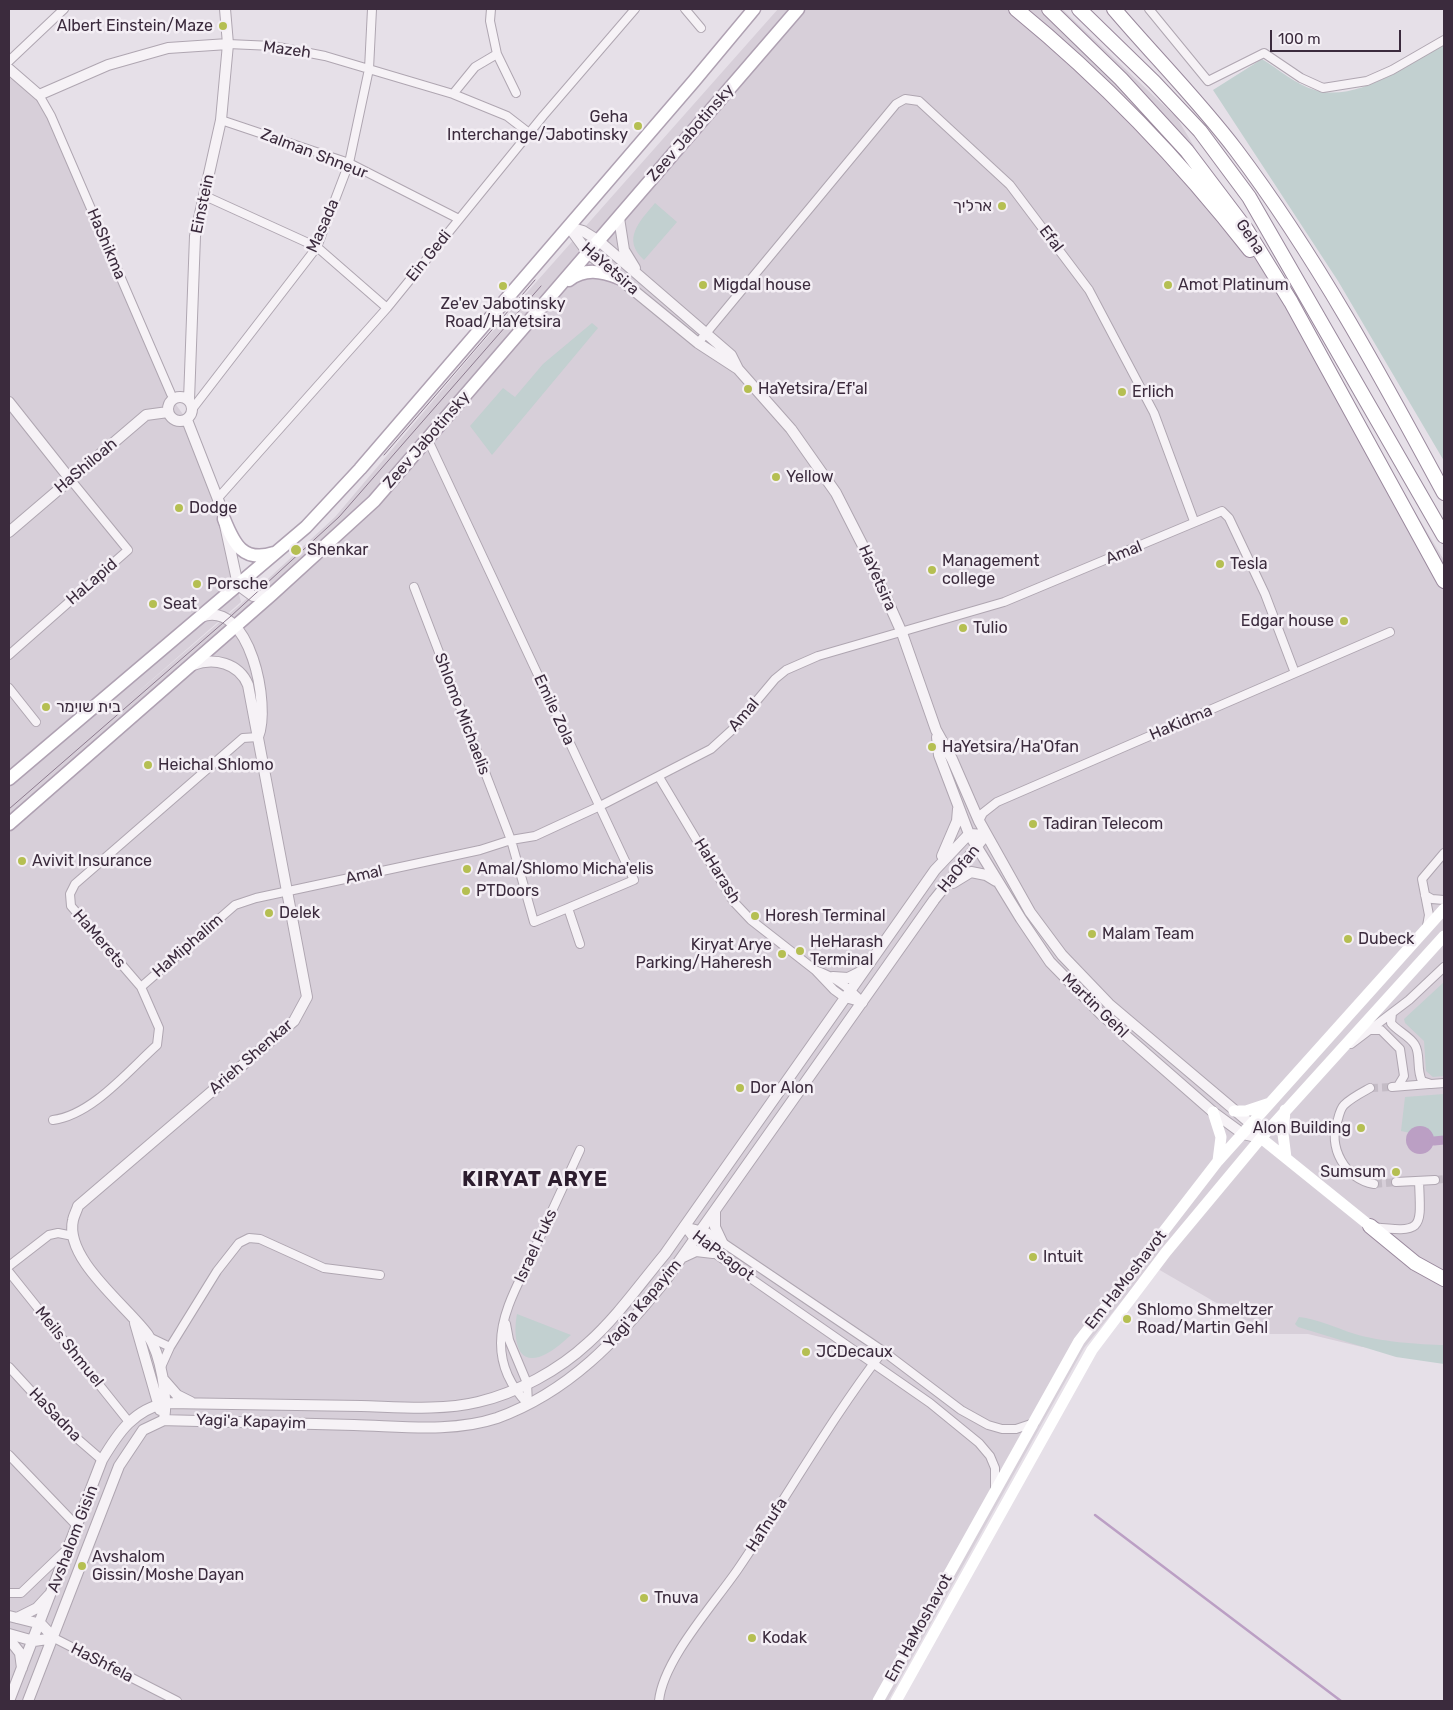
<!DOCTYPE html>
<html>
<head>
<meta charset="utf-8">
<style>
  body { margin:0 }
  #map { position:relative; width:1453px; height:1710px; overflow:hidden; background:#e6e0e8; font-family:Rubik,sans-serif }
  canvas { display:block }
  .frame { position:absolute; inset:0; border:10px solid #3b2b3d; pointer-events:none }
  .scale { position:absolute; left:1270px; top:30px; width:131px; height:22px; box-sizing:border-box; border:2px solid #3b2b3d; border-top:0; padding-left:6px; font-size:15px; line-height:18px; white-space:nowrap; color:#3b2b3d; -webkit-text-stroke:4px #f4eff5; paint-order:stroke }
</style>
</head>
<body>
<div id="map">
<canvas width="1453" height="1710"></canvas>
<div class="frame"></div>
<div class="scale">100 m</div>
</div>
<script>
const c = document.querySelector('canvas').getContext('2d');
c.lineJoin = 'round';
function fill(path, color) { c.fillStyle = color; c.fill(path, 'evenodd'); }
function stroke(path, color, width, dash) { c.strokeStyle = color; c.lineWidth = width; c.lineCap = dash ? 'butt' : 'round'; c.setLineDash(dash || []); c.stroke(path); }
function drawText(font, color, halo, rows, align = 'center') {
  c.font = font + ' Rubik,Heebo,sans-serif'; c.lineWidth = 5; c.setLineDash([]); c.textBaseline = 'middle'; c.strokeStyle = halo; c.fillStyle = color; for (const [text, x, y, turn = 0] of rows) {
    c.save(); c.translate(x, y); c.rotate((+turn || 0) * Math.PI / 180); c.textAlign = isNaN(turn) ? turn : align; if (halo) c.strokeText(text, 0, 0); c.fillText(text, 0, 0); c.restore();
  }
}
const built = new Path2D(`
  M778 9H1062L1177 118 1444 560V1352L1362 1347 1308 1334H1270L1151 1265 1084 1348 888 1701H9V69L39 95 51 116 172 399 187 420 214 500 241 602 125 703 243 602 335 517 476 350Z`);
const green = new Path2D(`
  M1444 45V461L1338 281 1213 90 1262 59C1278 69 1297 85 1315 90 1357 103 1408 64 1444 45Z
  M655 203 677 222 644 260C621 239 640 221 655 203Z
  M592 323 598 328 492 455 470 426 503 388 515 397 543 364Z
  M1444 982V1076L1433 1077 1426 1071 1424 1041 1405 1023 1404 1019Z
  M1444 1094V1140L1401 1131 1405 1097Z
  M517 1314 571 1335C562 1343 551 1353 539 1357 513 1365 514 1328 517 1314Z
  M1299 1317C1318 1319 1336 1328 1355 1334 1377 1341 1421 1345 1444 1345V1364L1396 1357 1298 1327 1295 1324Z`);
const water = new Path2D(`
  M1406 1140a14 14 0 1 1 28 0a14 14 0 1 1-28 0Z`);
const stream = new Path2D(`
  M1095 1515 1341 1701`);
const canal = new Path2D(`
  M1434 1141 1444 1140`);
const minorTunnel = new Path2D(`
  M1370 1088 1392 1087
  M1435 1180 1444 1179
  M1374 1184 1396 1182`);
const minor = new Path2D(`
  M685 9 701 28
  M1149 9 1208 81 1264 53 1301 78 1323 88 1367 81 1392 70 1444 40
  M228 44 273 46 325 56 453 94 507 116 529 133
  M497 54 516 93
  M9 61 64 9
  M453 94 475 67 497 54 490 21 491 9
  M39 95 51 116 171 394
  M221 120 349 163 459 219
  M205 196 317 247 387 308
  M698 343 896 104 905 99 919 101 1010 185 1089 290 1154 413 1194 521
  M193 408 317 247 349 163 369 69 372 9
  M428 440 634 880 568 908 580 944
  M218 498 387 308 543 116 635 9
  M414 587 511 840 534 922 568 908
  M9 655 128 550 70 479
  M9 688 36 722
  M659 777 733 901 751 920 815 970 834 990 845 998 863 1003
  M979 821 983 813 997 802 1390 632
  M1425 895 1432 899 1444 900
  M1427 926 1429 915 1422 879 1444 853
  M815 970C835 977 849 987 863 1003
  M141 987 235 905 256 898 480 850 511 840 535 836 600 806 711 749 733 729 775 679 786 670 818 656 1004 602 1222 511 1229 518 1265 594 1295 673
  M1392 1013 1391 1023C1397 1031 1410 1036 1415 1045 1421 1055 1416 1069 1422 1081L1431 1084 1444 1083
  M1371 1030H1381L1400 1049 1404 1076 1398 1086
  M1351 1044 1409 1000 1444 967
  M1392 1087 1429 1084
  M1370 1088C1361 1093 1351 1098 1344 1105 1341 1108 1339 1115 1338 1119 1327 1147 1345 1179 1374 1184
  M53 1120C92 1115 128 1071 157 1045L159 1028 141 987 71 906 70 894 75 884 243 738 258 737
  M1396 1182 1435 1180
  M684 1226 694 1239 930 1403 979 1443 990 1456 995 1468V1489
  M684 1226 707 1232 883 1351 961 1410 988 1425 1002 1429H1016L1034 1423
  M1373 1227C1424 1233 1421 1229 1419 1181
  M9 1266 49 1235 58 1233 73 1236
  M9 1272 129 1422
  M506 1324 509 1340 527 1383 528 1404
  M149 1337 170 1347
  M9 1367 65 1428 102 1460
  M161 1367 170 1347 217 1271 239 1243 249 1238 260 1239 324 1268 380 1275
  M528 1404C511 1387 501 1367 501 1343 501 1311 521 1279 534 1250 549 1217 565 1183 580 1150
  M9 1455 77 1526
  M9 1593H21L66 1550
  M54 1638 177 1701
  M659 1701C663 1660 714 1604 738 1569 787 1497 830 1420 883 1351`);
const tertiary = new Path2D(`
  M9 69 39 95 108 65 168 48 228 44
  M619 218 624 250 635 268
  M569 227 583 231 599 241 731 355 738 369 791 429 836 493 862 544 902 633 936 730 952 759 979 821 1030 912 1062 955 1109 1004 1251 1124 1261 1138
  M569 227 588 253 698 343 738 369
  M168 409a12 12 0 1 1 24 0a12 12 0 1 1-24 0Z
  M189 400 195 236 221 120 228 44 225 9
  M9 402 70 479
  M187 420 221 507 238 585 253 596 271 595
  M9 532 146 415 168 412
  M201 617C250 598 271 706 258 737
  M937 737 939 755 969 834 1021 919 1050 962 1101 1014 1213 1112 1243 1134 1261 1138
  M942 856 957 821 958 809
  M953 883 971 872 986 875 996 881
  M833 977 848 978 862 971
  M715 1210V1227L722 1242
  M683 1257 696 1251 713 1253
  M135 1323 160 1410
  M163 1379 177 1395 191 1402
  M164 1420C168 1397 161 1355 148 1335 127 1306 64 1259 73 1220 74 1215 77 1210 78 1206L294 1021 307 997 248 685C239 663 214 657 193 665
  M9 1616 41 1624 54 1638
  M17 1618 37 1608 49 1595
  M9 1634 34 1641 54 1638
  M9 1639 20 1653 22 1668
  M9 1701 102 1460C118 1433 134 1409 167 1403 232 1404 296 1405 361 1406 399 1407 441 1411 478 1402 517 1393 559 1370 588 1343 617 1317 640 1284 665 1254L935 870 969 834 986 835
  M28 1701 119 1466 143 1430 164 1420C227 1422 290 1423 354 1425 400 1426 452 1433 497 1418 569 1392 618 1339 665 1281L934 900 986 835`);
const secondary = new Path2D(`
  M1285 1110 1283 1134 1286 1158
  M1234 1111H1246L1270 1103
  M1213 1112 1221 1137 1218 1161
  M1261 1138 1370 1226
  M878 1701 1079 1341 1218 1161 1444 909
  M896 1701 1092 1350 1166 1252 1261 1138 1444 936`);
const primary = new Path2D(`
  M569 280C585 268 601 271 619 278
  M224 519C234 544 243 563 274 553
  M9 779 306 527 360 469 694 81 754 9
  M9 824 271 595 374 501 798 9`);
const trunk = new Path2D(`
  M1016 9C1105 82 1179 159 1250 250
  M1049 9 1121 79 1187 151 1246 229 1291 302 1444 581
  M1079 9 1154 82 1200 131 1249 197 1444 536
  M1114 9C1154 56 1198 100 1236 150 1316 256 1381 376 1444 493
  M1370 1226 1415 1263 1444 1279`);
const tram = new Path2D(`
  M384 455 535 280
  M9 809 231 616 339 517 541 286`);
const markers = [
  [223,26,5,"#b5bf52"],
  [638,126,5,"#b5bf52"],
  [1002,206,5,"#b5bf52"],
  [703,285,5,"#b5bf52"],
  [1168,285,5,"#b5bf52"],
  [503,286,5,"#b5bf52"],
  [748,389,5,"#b5bf52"],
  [1122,392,5,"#b5bf52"],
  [776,477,5,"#b5bf52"],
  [179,508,5,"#b5bf52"],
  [296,550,6,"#b5bf52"],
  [1220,564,5,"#b5bf52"],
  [932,570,5,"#b5bf52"],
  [197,584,5,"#b5bf52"],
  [153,604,5,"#b5bf52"],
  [1344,621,5,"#b5bf52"],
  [963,628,5,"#b5bf52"],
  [46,707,5,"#b5bf52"],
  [932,747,5,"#b5bf52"],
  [148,765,5,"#b5bf52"],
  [1033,824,5,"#b5bf52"],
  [22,861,5,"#b5bf52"],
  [467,869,5,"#b5bf52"],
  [466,891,5,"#b5bf52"],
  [269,913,5,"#b5bf52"],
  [755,916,5,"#b5bf52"],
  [1092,934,5,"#b5bf52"],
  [1348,939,5,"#b5bf52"],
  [800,951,5,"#b5bf52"],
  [782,954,5,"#b5bf52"],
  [740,1088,5,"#b5bf52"],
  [1361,1128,5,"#b5bf52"],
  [1396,1172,5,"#b5bf52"],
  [1033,1257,5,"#b5bf52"],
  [1127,1319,5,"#b5bf52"],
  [806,1352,5,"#b5bf52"],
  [82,1566,5,"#b5bf52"],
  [644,1598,5,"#b5bf52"],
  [752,1638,5,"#b5bf52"]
];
const poiNames = [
  ["Albert Einstein/Maze",213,26,"right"],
  ["Geha",628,117,"right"],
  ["Interchange/Jabotinsky",628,135,"right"],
  ["ארליך",992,206,"right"],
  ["Migdal house",713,285],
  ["Amot Platinum",1178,285],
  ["Ze'ev Jabotinsky",503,304,"center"],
  ["Road/HaYetsira",503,322,"center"],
  ["HaYetsira/Ef'al",758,389],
  ["Erlich",1132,392],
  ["Yellow",786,477],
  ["Dodge",189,508],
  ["Shenkar",307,550],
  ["Management",942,561],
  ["college",942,579],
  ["Tesla",1230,564],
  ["Porsche",207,584],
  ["Seat",163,604],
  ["Edgar house",1334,621,"right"],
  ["Tulio",973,628],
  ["בית שוימר",56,707],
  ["HaYetsira/Ha'Ofan",942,747],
  ["Heichal Shlomo",158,765],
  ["Tadiran Telecom",1043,824],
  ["Avivit Insurance",32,861],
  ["Amal/Shlomo Micha'elis",477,869],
  ["PTDoors",476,891],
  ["Delek",279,913],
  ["Horesh Terminal",765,916],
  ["Malam Team",1102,934],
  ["Dubeck",1358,939],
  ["HeHarash",810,942],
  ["Terminal",810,960],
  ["Kiryat Arye",772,945,"right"],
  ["Parking/Haheresh",772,963,"right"],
  ["Dor Alon",750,1088],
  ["Alon Building",1351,1128,"right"],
  ["Sumsum",1386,1172,"right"],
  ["Intuit",1043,1257],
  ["Shlomo Shmeltzer",1137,1310],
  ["Road/Martin Gehl",1137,1328],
  ["JCDecaux",816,1352],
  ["Avshalom",92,1557],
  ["Gissin/Moshe Dayan",92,1575],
  ["Tnuva",654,1598],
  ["Kodak",762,1638]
];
const streetNames = [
  ["Mazeh",287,50,8],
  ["Zeev Jabotinsky",691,133,-49],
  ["Zalman Shneur",314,154,21],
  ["Einstein",203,204,-78],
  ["Masada",323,226,-66],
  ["Geha",1250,237,56],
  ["Efal",1051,239,53],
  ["HaShikma",106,244,67],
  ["Ein Gedi",429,256,-51],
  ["HaYetsira",610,269,41],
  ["Zeev Jabotinsky",427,440,-49],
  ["HaShiloah",86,466,-40],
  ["Amal",1124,553,-22],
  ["HaYetsira",877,578,66],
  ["HaLapid",92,582,-41],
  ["Emile Zola",554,710,65],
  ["Shlomo Michaelis",462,714,69],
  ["Amal",744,715,-49],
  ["HaKidma",1181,723,-23],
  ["HaOfan",959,869,-51],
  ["HaHarash",717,871,58],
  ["Amal",364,875,-13],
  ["HaMerets",99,939,49],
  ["HaMiphalim",188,946,-41],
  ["Martin Gehl",1095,1006,44],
  ["Arieh Shenkar",251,1057,-41],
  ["Israel Fuks",536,1246,-65],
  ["HaPsagot",723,1256,37],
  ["Em HaMoshavot",1126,1280,-52],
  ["Yagi'a Kapayim",643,1304,-50],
  ["Meils Shmuel",69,1347,51],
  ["HaSadna",55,1415,46],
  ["Yagi'a Kapayim",251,1422,2],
  ["HaTnufa",767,1525,-57],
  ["Avshalom Gisin",73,1539,-69],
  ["Em HaMoshavot",919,1628,-61],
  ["HaShfela",102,1663,27]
];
const districtNames = [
  ["KIRYAT ARYE",535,1180]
];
fill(built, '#d7cfd9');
fill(green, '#c2d0d0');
fill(water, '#bb9fc4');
stroke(stream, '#bb9fc4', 2.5);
stroke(canal, '#bb9fc4', 9);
stroke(minorTunnel, '#c4bcc6', 8, [8, 4]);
stroke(minor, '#afa6b1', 10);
stroke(tertiary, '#afa6b1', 12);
stroke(primary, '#afa1b2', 15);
stroke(trunk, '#9a899d', 16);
stroke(minor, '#f6f2f6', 8);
stroke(tertiary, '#f6f2f6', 10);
stroke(secondary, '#fff', 11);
stroke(primary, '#fff', 12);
stroke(trunk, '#fff', 14);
stroke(tram, '#8d7b8f', 1);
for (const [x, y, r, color] of markers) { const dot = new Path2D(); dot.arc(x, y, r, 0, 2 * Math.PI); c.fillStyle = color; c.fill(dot); stroke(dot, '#f4eff5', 2); }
drawText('16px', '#3b2b3d', '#f4eff5', poiNames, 'left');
drawText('16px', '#3b2b3d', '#f4eff5', streetNames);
c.letterSpacing = '1px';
drawText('bold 21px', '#2c1d2e', '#f4eff5', districtNames);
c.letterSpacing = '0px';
</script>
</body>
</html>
